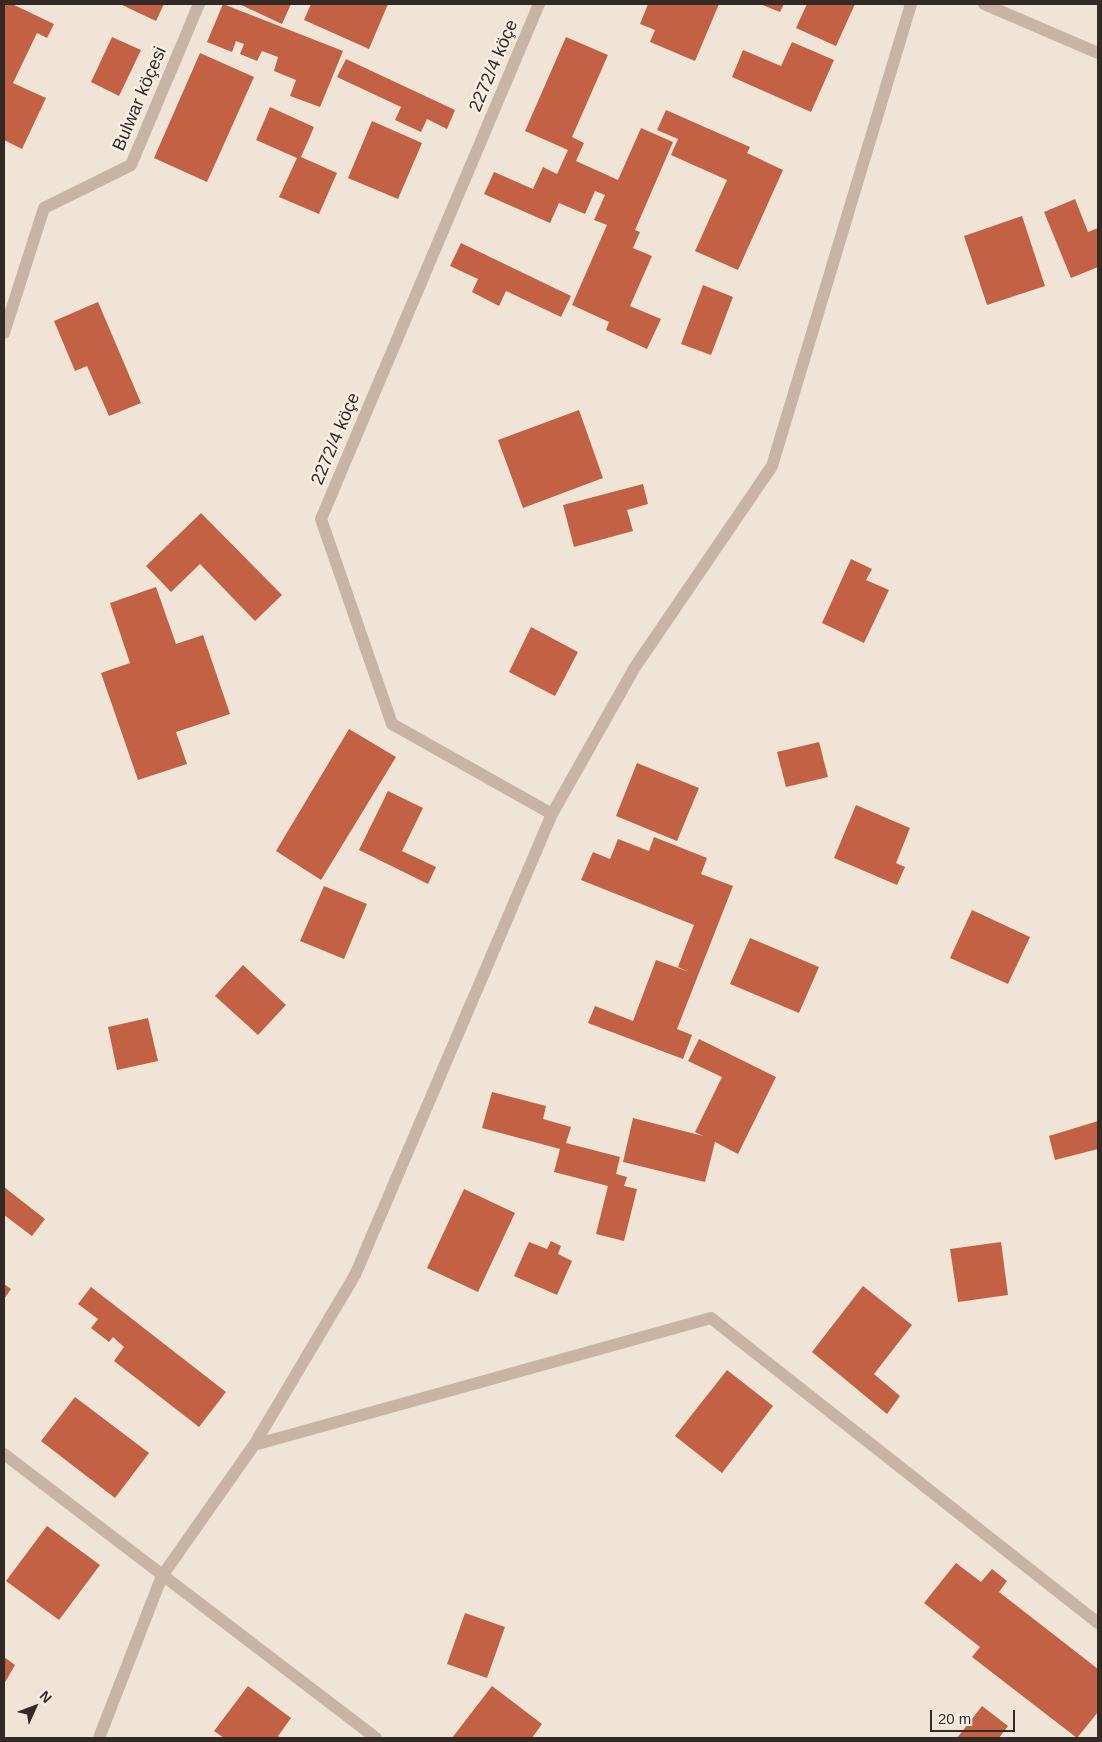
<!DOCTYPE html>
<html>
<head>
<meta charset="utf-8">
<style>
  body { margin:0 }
  #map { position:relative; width:1102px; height:1742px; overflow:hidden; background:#f0e4d7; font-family:Helvetica,sans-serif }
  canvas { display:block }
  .frame { position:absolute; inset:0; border:5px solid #332a25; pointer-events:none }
  .north { position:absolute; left:10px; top:1682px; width:50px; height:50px; -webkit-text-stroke:4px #f8eee3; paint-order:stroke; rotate:47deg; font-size:14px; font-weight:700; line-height:20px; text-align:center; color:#332a25 }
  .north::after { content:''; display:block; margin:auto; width:18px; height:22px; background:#332a25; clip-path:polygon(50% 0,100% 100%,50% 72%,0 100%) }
  .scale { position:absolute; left:930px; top:1710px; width:85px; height:22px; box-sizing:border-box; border:2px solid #332a25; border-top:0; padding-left:6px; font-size:15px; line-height:18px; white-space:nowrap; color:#332a25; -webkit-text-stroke:4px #f8eee3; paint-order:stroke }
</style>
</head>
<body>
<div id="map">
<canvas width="1102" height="1742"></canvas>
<div class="frame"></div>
<div class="north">N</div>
<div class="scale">20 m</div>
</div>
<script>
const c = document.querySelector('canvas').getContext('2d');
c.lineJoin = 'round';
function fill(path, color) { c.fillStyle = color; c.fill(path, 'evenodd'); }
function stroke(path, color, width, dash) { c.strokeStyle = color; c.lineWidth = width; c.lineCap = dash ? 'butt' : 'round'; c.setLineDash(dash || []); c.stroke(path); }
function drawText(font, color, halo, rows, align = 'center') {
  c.font = font + ' Helvetica,sans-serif'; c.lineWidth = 5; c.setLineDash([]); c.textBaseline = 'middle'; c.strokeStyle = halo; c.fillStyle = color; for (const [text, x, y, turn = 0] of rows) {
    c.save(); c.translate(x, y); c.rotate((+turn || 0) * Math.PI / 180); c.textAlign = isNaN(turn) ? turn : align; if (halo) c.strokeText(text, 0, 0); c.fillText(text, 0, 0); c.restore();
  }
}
const building = new Path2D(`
  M5 4H12L54 24 47 38 37 33 13 83 46 98 22 149 4 140Z
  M120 4H164L156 21Z
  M223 4 343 51 320 107 290 96 296 80 274 71 278 57 262 51 257 61 240 54 244 44 236 41 232 52 207 42Z
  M239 4H291L282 24Z
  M311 4H388L369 49 304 20Z
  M648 4H719L695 61 650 42 655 30 640 24Z
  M760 4H784L780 12Z
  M807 4H855L836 46 796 28Z
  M112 37 141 50 119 96 91 82Z
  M566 37 608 55 572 137 584 143 576 161 618 180 641 128 673 142 635 230 640 232 633 248 652 256 630 306 661 319 647 349 606 330 609 322 572 305 607 225 594 220 605 195 595 191 585 214 559 203 550 223 484 194 494 172 533 189 543 167 557 174 568 150 525 131Z
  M792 42 834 60 811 112 732 77 743 50 781 66Z
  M200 53 254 77 207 182 154 158Z
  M346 59 455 110 447 129 427 119 421 132 395 120 401 107 337 77Z
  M270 107 314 127 301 157 337 173 319 214 279 197 297 158 256 140Z
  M666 110 750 147 747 153 783 170 738 270 695 251 727 180 671 155 678 139 657 130Z
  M372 121 422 143 398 199 348 178Z
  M1075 199 1088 232 1098 228V267L1071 278 1044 212Z
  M1022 216 1045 286 987 305 964 236Z
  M461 243 571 296 561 317 506 291 499 306 472 292 478 279 450 266Z
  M703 285 733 297 711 355 681 344Z
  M98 302 141 403 109 416 87 366 75 371 54 321Z
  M579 410 603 478 523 508 498 440Z
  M643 484 648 504 627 510 633 531 574 547 563 505Z
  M201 513 282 595 255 621 200 564 171 592 146 566Z
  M851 559 872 569 866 580 889 590 864 643 822 623Z
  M156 587 176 644 203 635 230 714 176 732 187 764 138 780 101 673 130 663 110 603Z
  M531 627 578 652 555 696 509 672Z
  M349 729 396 757 321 880 276 851Z
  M819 742 828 777 786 787 777 752Z
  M637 763 699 788 677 841 616 816Z
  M388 791 423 808 402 851 436 867 428 884 359 850Z
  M856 805 910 828 896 863 905 867 897 885 834 858Z
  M654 837 707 858 701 874 733 886 677 1029 692 1035 683 1059 588 1023 595 1006 633 1021 656 960 689 972 678 967 694 925 581 880 593 852 610 859 618 839 649 851Z
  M324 886 367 904 344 959 300 941Z
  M972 910 1030 937 1008 984 950 958Z
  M750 938 819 967 799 1013 730 984Z
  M243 965 286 1005 258 1035 215 996Z
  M148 1018 158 1061 117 1070 108 1027Z
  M699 1039 776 1077 738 1154 715 1142 705 1182 623 1162 633 1118 703 1136 695 1132 722 1077 688 1061Z
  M492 1092 546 1106 543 1119 571 1127 566 1143 620 1157 616 1174 627 1177 624 1186 637 1189 624 1241 596 1234 608 1186 554 1172 560 1149 482 1128Z
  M1098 1121V1149L1055 1160 1049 1136Z
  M4 1187 45 1219 32 1236 4 1215Z
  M464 1189 515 1213 478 1292 427 1268Z
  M551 1241 561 1246 558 1254 572 1261 557 1295 514 1276 529 1242 547 1249Z
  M1001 1242 1008 1295 958 1302 950 1249Z
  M4 1284 11 1289 4 1299Z
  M863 1286 912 1325 874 1374 900 1396 887 1414 812 1352Z
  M91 1287 226 1392 199 1427 114 1361 124 1347 113 1337 109 1342 91 1328 98 1319 78 1304Z
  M727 1370 773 1406 722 1473 675 1436Z
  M75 1397 149 1453 115 1498 41 1441Z
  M47 1526 100 1565 59 1620 6 1581Z
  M956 1563 981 1582 992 1569 1007 1581 999 1592 1098 1669V1712L1077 1738 972 1657 980 1647 924 1603Z
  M465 1613 505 1627 487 1678 447 1664Z
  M4 1657 15 1665 4 1684Z
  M248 1686 291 1718 278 1736 281 1738H224L214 1731Z
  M492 1686 542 1724 532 1738H452Z
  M982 1706 1008 1726 999 1738H957Z`);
const street = new Path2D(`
  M539 4 321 519 392 724 552 814
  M984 4 1098 53
  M4 333 44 208 131 165 199 4
  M254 1445 355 1275 552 814 635 667 772 466 911 4
  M4 1454 376 1738
  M99 1738 162 1576 254 1445 711 1318 1098 1623`);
const streetNames = [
  ["2272/4 köçe",494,66,-67],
  ["Bulwar köçesi",140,99,-67],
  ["2272/4 köçe",336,439,-67]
];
fill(building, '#c26143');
stroke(street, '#c7b4a4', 12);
drawText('18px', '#332a25', '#f8eee3', streetNames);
</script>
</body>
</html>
